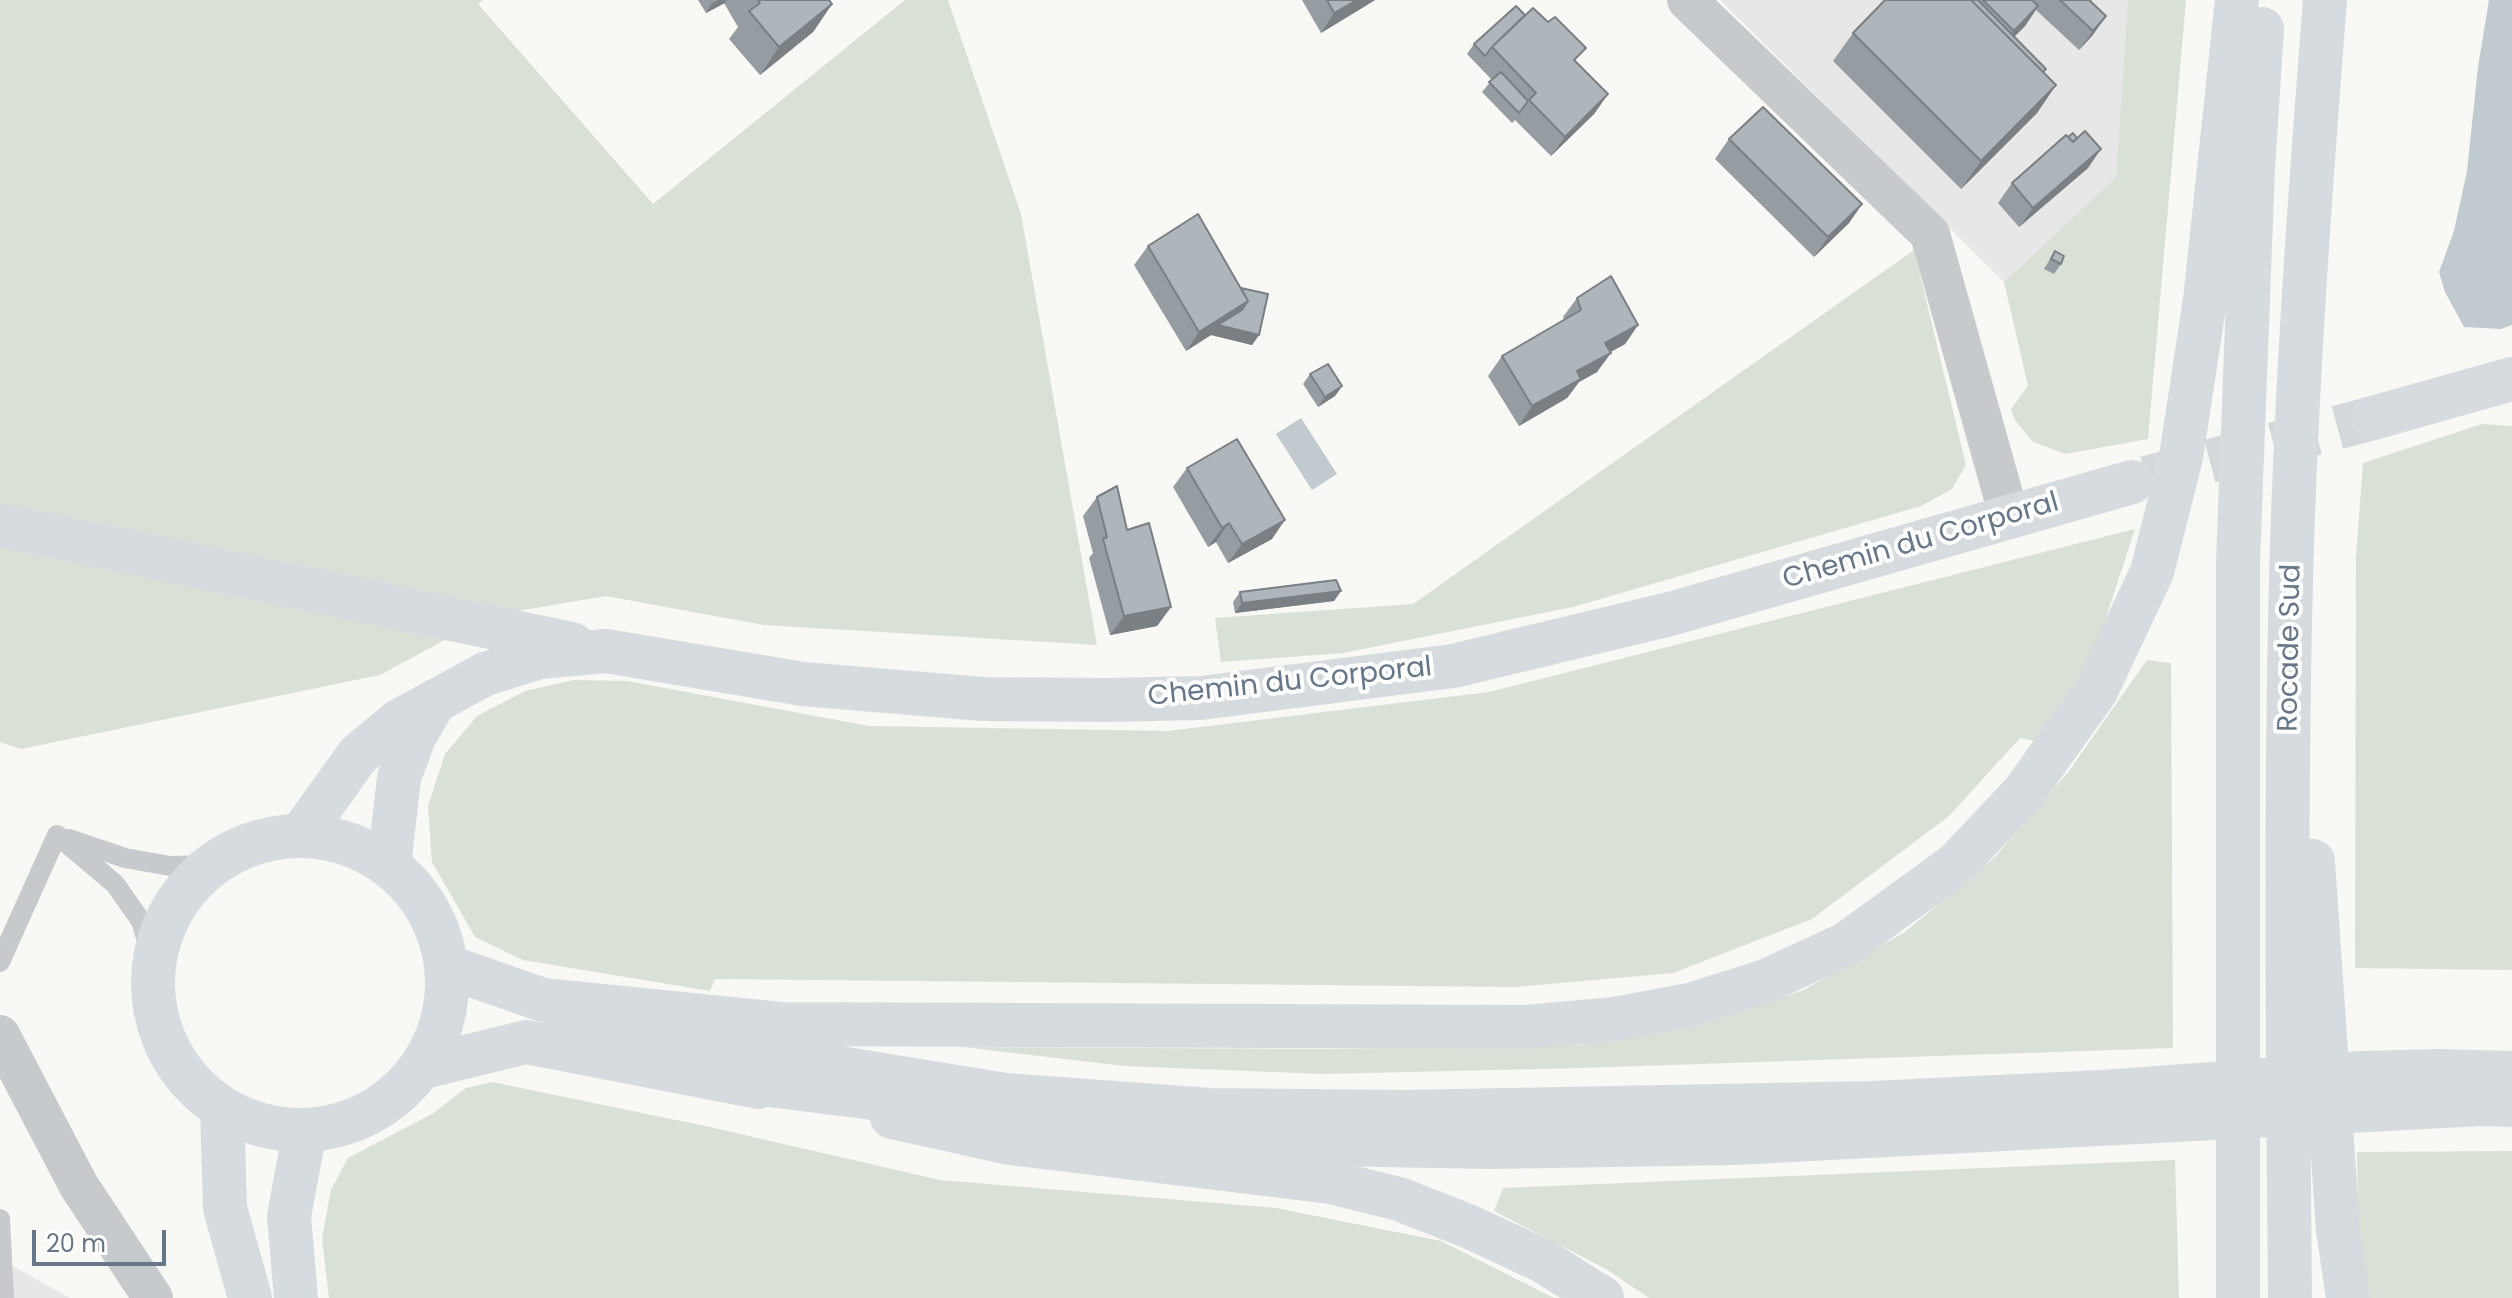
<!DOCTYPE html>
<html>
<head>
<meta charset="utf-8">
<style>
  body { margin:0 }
  #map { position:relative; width:2512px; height:1298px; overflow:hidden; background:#f8f8f5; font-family:Poppins,sans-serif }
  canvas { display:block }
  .scale { position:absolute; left:32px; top:1230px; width:134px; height:36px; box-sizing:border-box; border:4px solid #657788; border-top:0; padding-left:10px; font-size:24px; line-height:28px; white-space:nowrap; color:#657788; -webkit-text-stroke:6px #fff; paint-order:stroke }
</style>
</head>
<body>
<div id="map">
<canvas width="2512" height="1298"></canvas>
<div class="scale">20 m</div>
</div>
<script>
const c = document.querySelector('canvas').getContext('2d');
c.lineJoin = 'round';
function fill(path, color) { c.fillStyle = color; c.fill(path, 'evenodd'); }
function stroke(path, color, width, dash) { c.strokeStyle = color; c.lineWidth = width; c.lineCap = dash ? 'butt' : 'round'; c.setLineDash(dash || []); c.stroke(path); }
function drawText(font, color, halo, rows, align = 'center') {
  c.font = font + ' Poppins,sans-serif'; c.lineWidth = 8; c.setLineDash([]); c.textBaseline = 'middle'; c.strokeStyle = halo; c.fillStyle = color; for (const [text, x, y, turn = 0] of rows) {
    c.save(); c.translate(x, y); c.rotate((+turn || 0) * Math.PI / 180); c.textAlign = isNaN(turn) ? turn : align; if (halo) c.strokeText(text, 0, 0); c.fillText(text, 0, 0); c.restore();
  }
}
const built = new Path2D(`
  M1720 0H2128L2116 177 2004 282Z
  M0 1259 70 1298H0Z`);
const green = new Path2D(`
  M0 0H483L478 4 653 204 905 0H948L1021 214 1097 645 764 625 606 596 489 616 380 675 21 749 0 742Z
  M2128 0H2186L2148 439 2066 454 2033 442 2015 420 2011 409 2028 386 2004 282 2116 177Z
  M1914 250 1966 465 1952 489 1921 506 1573 607 1343 653 1221 662 1215 618 1413 604Z
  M2482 424 2512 426V970L2355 968 2356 556 2363 463Z
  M2135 529 2096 648 2040 742 2020 738 1949 816 1812 919 1673 973 1515 987 715 979 710 991 523 960 475 937 432 862 428 806 445 754 477 716 525 691 574 680 627 681 869 726 1168 731 1489 692Z
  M2147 660 2171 663 2173 1048 1581 1068 1323 1074 1124 1066 963 1047 1326 1049 1578 1045 1700 1025 1804 990 1905 932 1995 857 2069 771Z
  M492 1082 705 1126 940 1180 1276 1208 1441 1241 1554 1298H329L322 1238 331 1190 348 1158 432 1114 466 1088Z
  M2512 1151V1298H2370L2358 1229 2357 1152Z
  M2175 1160 2179 1298H1649L1606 1269 1494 1211 1503 1188Z`);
const water = new Path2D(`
  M2489 0H2512V325L2501 329 2464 327 2445 292 2439 272 2454 231 2467 171 2478 67Z
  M1301 418 1337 474 1312 490 1276 434Z`);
const secondaryTunnel = new Path2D(`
  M2146 478 2373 418`);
const lane = new Path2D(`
  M57 835 115 884 141 921 154 965
  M69 839 125 858 170 866 212 865
  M0 962 57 835
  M0 1219 4 1298`);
const street = new Path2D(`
  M1687 0 1930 234 2009 516
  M0 1035 79 1186 153 1298`);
const secondary = new Path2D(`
  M2373 418 2512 379
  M0 525 572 644
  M300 836 358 755 399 721 485 674 540 657 606 651 803 684 983 699 1106 700 1201 698 1453 666 1670 614 2132 482
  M389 866 399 778 414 737 435 701`);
const primary = new Path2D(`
  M153 983a147 147 0 1 1 294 0a147 147 0 1 1-294 0Z
  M446 966 543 1000 742 1052 1005 1095 1210 1110 1405 1112 1871 1103 2103 1092 2361 1073 2440 1071 2512 1073
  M420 1068 526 1042 758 1087
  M222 1108 225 1208 250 1298
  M892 1117 1010 1143 1330 1182 1399 1199 1470 1227 1543 1261 1602 1298
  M296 1298 289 1216 305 1130`);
const highway = new Path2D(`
  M2313 861 2338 1230 2348 1298
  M543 1000 780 1024 1526 1027 1615 1019 1690 1005 1766 981 1846 944 1956 864 2024 792 2096 691 2152 572 2181 457 2205 300 2237 0
  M722 1079 1221 1142 1490 1147 1734 1143 2483 1104 2512 1105
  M2238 1298V561L2253 168 2262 29
  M2290 1298C2288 1059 2285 819 2291 580 2296 386 2310 193 2325 0`);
const wall = new Path2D(`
  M698 0H829L832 4 813 32 760 75 729 39 738 27 724 3 706 13Z
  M1302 0H1375L1321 33Z
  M1885 0H2092L2091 2 2106 16 2092 36 2079 50 2036 10 2025 26 2014 37 2043 73 2056 85 2037 113 1961 189 1833 61 1853 33Z
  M1525 15 1577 62 1608 94 1594 114 1551 156 1515 120 1512 123 1482 92 1492 80 1467 54 1474 44Z
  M1729 139 1862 204 1849 223 1814 257 1715 159Z
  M2088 168 2019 227 1998 203 2012 183Z
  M1148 246 1259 335 1252 345 1211 335 1186 351 1134 265Z
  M2055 251 2061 264 2054 274 2044 269Z
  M1577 298 1638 325 1625 344 1610 352 1597 372 1579 382 1567 398 1519 426 1488 376 1502 356 1564 320 1563 317Z
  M1310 374 1342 386 1335 396 1318 407 1303 384Z
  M1187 468 1272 539 1228 563 1216 542 1208 547 1173 487Z
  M1097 497 1127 530 1171 607 1157 626 1110 635 1089 558 1093 553 1083 516Z
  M1341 591 1334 601 1235 613 1233 602 1240 592Z`);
const shadedWall = new Path2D(`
  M719 0H727L725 3 706 13 712 3Z
  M1357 0H1375L1321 33 1334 13Z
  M832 4 813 32 760 75 779 47Z
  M2038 6 2025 26 2004 47 2014 31Z
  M2106 16 2092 36 2079 50 2093 31Z
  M2056 85 2037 113 1961 189 1981 161Z
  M1608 94 1594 114 1551 156 1565 137Z
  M2101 149 2088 168 2019 227 2033 208Z
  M1862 204 1849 223 1814 257 1828 237Z
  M1248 301 1259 335 1252 345 1211 335 1186 351 1199 332Z
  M1638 325 1625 344 1591 363 1605 343Z
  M1611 353 1597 372 1579 382 1567 398 1519 426 1532 406 1577 371Z
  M1342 386 1335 396 1318 407 1325 397Z
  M1285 520 1272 539 1228 563 1242 544Z
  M1229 523 1216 542 1208 547 1222 528Z
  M1341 591 1334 601 1235 613 1242 603Z
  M1171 607 1157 626 1110 635 1124 616Z`);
const building = new Path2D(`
  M758 0H829L832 4 779 47 749 11 760 3Z
  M1327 0H1357L1334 13Z
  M1885 0H1971L2056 85 1981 161 1853 33Z
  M1971 0H1978L2046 69 2043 72Z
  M1983 0H2032L2038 6 2014 31Z
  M2060 0H2089L2106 16 2093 31Z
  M1516 6 1525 15 1492 47 1485 56 1474 44Z
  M1533 8 1548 22 1555 17 1586 48 1574 60 1608 94 1565 137 1529 100 1536 93 1492 47Z
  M1501 72 1528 101 1519 113 1489 82Z
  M1763 107 1862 204 1828 237 1729 139Z
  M2085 131 2101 149 2033 208 2012 183 2066 135 2073 142Z
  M2073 133 2077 138 2073 142 2068 137Z
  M1198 214 1248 301 1199 332 1148 246Z
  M2055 251 2064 256 2061 264 2051 259Z
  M1611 276 1638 325 1605 343 1611 353 1577 371 1581 379 1532 406 1502 356 1581 310 1577 298Z
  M1241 288 1268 294 1259 335 1218 325 1242 310 1248 301Z
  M1328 364 1342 386 1325 397 1310 374Z
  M1237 439 1285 520 1242 544 1229 523 1222 528 1187 468Z
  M1117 486 1127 530 1149 523 1171 607 1124 616 1103 539 1107 537 1097 497Z
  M1336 580 1341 591 1242 603 1240 592Z`);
const streetNames = [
  ["Chemin du Corporal",1921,542,-16],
  ["Rocade Sud",2291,648,-89],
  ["Chemin du Corporal",1290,683,-6]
];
fill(built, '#e6e7e6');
fill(green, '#d9e0d6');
fill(water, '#c0cacf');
stroke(secondaryTunnel, '#d3d8da', 44, [44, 22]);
stroke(lane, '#c6cacd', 20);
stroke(street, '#c6cacd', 40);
stroke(secondary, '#d6dbdf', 44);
stroke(primary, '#d6dbdf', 44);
stroke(highway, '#d6dbdf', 44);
fill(wall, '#969da2');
fill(shadedWall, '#7a7f84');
fill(building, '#aeb6bc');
stroke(building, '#7a7f84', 2);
drawText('28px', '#657788', '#fff', streetNames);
</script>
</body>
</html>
